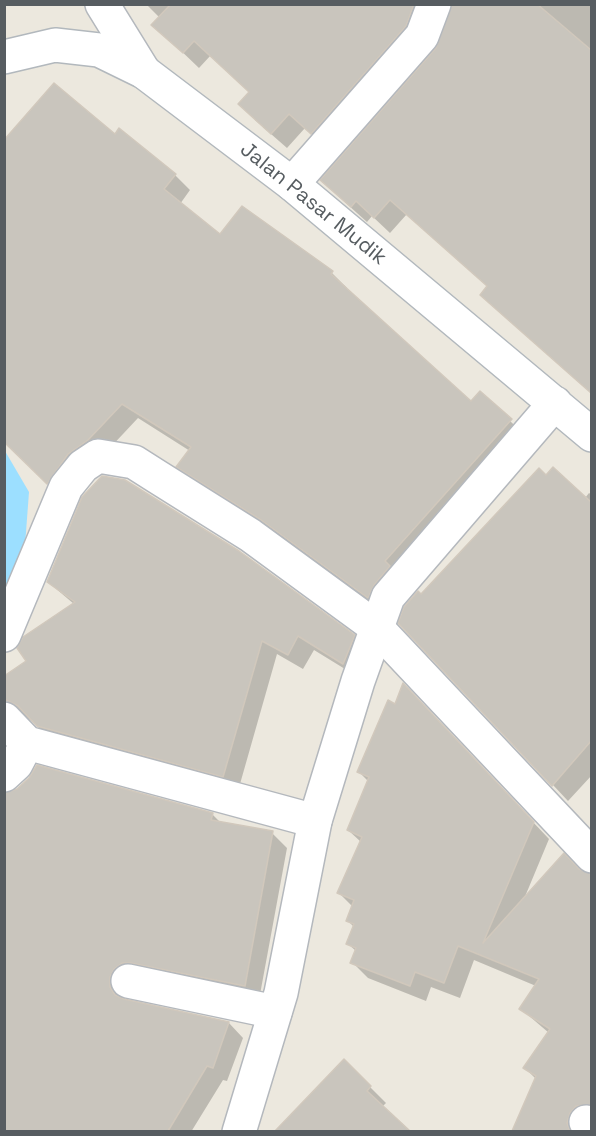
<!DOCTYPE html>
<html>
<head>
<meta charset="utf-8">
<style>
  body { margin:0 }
  #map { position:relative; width:596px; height:1136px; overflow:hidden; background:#ece8de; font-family:"Space Grotesk",sans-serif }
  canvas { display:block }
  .frame { position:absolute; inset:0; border:6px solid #575d61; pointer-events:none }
</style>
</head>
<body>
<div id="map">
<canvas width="596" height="1136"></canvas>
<div class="frame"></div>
</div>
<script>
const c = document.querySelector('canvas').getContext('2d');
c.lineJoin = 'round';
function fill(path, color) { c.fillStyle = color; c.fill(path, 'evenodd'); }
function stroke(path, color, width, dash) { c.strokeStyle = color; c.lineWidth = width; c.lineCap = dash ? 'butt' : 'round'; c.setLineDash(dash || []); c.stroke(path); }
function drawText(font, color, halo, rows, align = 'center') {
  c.font = font + ' "Space Grotesk",sans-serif'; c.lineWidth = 4.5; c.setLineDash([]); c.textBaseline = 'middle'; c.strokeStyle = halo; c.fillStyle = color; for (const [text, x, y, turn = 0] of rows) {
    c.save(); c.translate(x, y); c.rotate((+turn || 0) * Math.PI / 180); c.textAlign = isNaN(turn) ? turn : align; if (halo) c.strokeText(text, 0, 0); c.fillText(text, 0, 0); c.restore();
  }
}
const water = new Path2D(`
  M5 451 29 492 23 572 5 617Z`);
const shadow = new Path2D(`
  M146 4H439L328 148 305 128 287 148 255 120 250 93 211 55 199 68 154 25 160 18Z
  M453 4H592V393L497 310 489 287 407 214 390 233 372 216 367 222 338 196 438 49Z
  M115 136 175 175 190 190 180 204 220 236 287 243 289 240 332 273 347 288 345 290 471 403 480 393 526 436 383 612 278 535 193 481 178 466 190 451 138 418 63 498 4 440Z
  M546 477 585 498 589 493 592 495V775L568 801 553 785 421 597Z
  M48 582 354 636 369 651 358 677 314 650 303 669 277 654 238 791 54 741 7 700 28 661 74 604Z
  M419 701 549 839 524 899 585 875 592 876V1122L585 1132H514L536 1079 525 1068 549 1033 521 1009 536 986 474 960 460 998 431 987 426 1001 368 978 352 962 356 951 348 944 354 927 348 921 353 907 339 893 361 842 348 830 369 782 359 772 395 706Z
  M4 794 212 814 221 823 272 833 287 848 259 1000 124 992 125 1001 229 1023 243 1038 227 1081 223 1080 191 1132H4Z
  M344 1061 386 1103 382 1107 408 1132H277Z`);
const building = new Path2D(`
  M171 4H414L406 26 311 134 289 114 271 134 238 104 249 92 194 41 183 53 151 25Z
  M452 4H537L591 50V393L480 295 487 286 390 200 374 218 356 201 351 207 320 180 436 48Z
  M54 83 115 134 119 128 176 174 164 189 220 234 242 206 333 271 331 274 471 401 480 391 512 419 385 561 390 566 374 585 368 598 261 520 176 467 191 447 122 404 88 440 68 454 47 484 4 442V140Z
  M553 467 591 502V741L552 786 398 623 404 607 418 591 421 594 539 468 546 475Z
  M102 476 125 480 239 551 355 635 343 664 298 636 288 655 262 641 223 777 37 726 18 706 4 699V676L26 661 17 648 23 637 75 602 47 582 82 497Z
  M403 683 534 822 483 943 564 853 579 869 591 874V1105L576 1106 570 1113 567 1123 570 1131H512L536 1076 523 1068 550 1029 519 1009 539 979 458 946 444 983 415 972 410 986 350 963 356 948 346 944 354 924 346 921 354 900 337 893 362 837 347 830 369 777 357 772 388 700 395 704Z
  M37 765 213 813 211 820 273 831 245 986 131 963H122L114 969 110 977V987L115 995 124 999 229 1022 213 1068 207 1066 168 1131H4V793L17 789 29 778Z
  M344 1059 371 1086 367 1091 410 1131H275Z`);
const minor = new Path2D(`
  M102 4 144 72
  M292 184 422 36 434 4
  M4 635 66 487 83 466 98 456 134 462 156 476 250 535 377 628 592 856
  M4 719 27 743 315 821
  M4 775 16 764 27 743
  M128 981 275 1012
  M586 1122 592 1125`);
const tertiary = new Path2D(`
  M239 1132 281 993 315 821 358 681 388 597 555 403`);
const secondary = new Path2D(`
  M4 57 55 45 99 50 144 72 292 184 592 435`);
const streetNames = [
  ["Jalan Pasar Mudik",313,204,39]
];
fill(water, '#9cdfff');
fill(shadow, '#0003');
fill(building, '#c9c5bd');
stroke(building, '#d1c8bc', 1.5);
stroke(minor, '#b4b8bd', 36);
stroke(tertiary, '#b4b8bd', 36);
stroke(secondary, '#b2b8bd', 36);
stroke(minor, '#fff', 33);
stroke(tertiary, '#fff', 33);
stroke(secondary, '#fff', 33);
drawText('21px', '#575d61', '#fff', streetNames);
</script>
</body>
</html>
